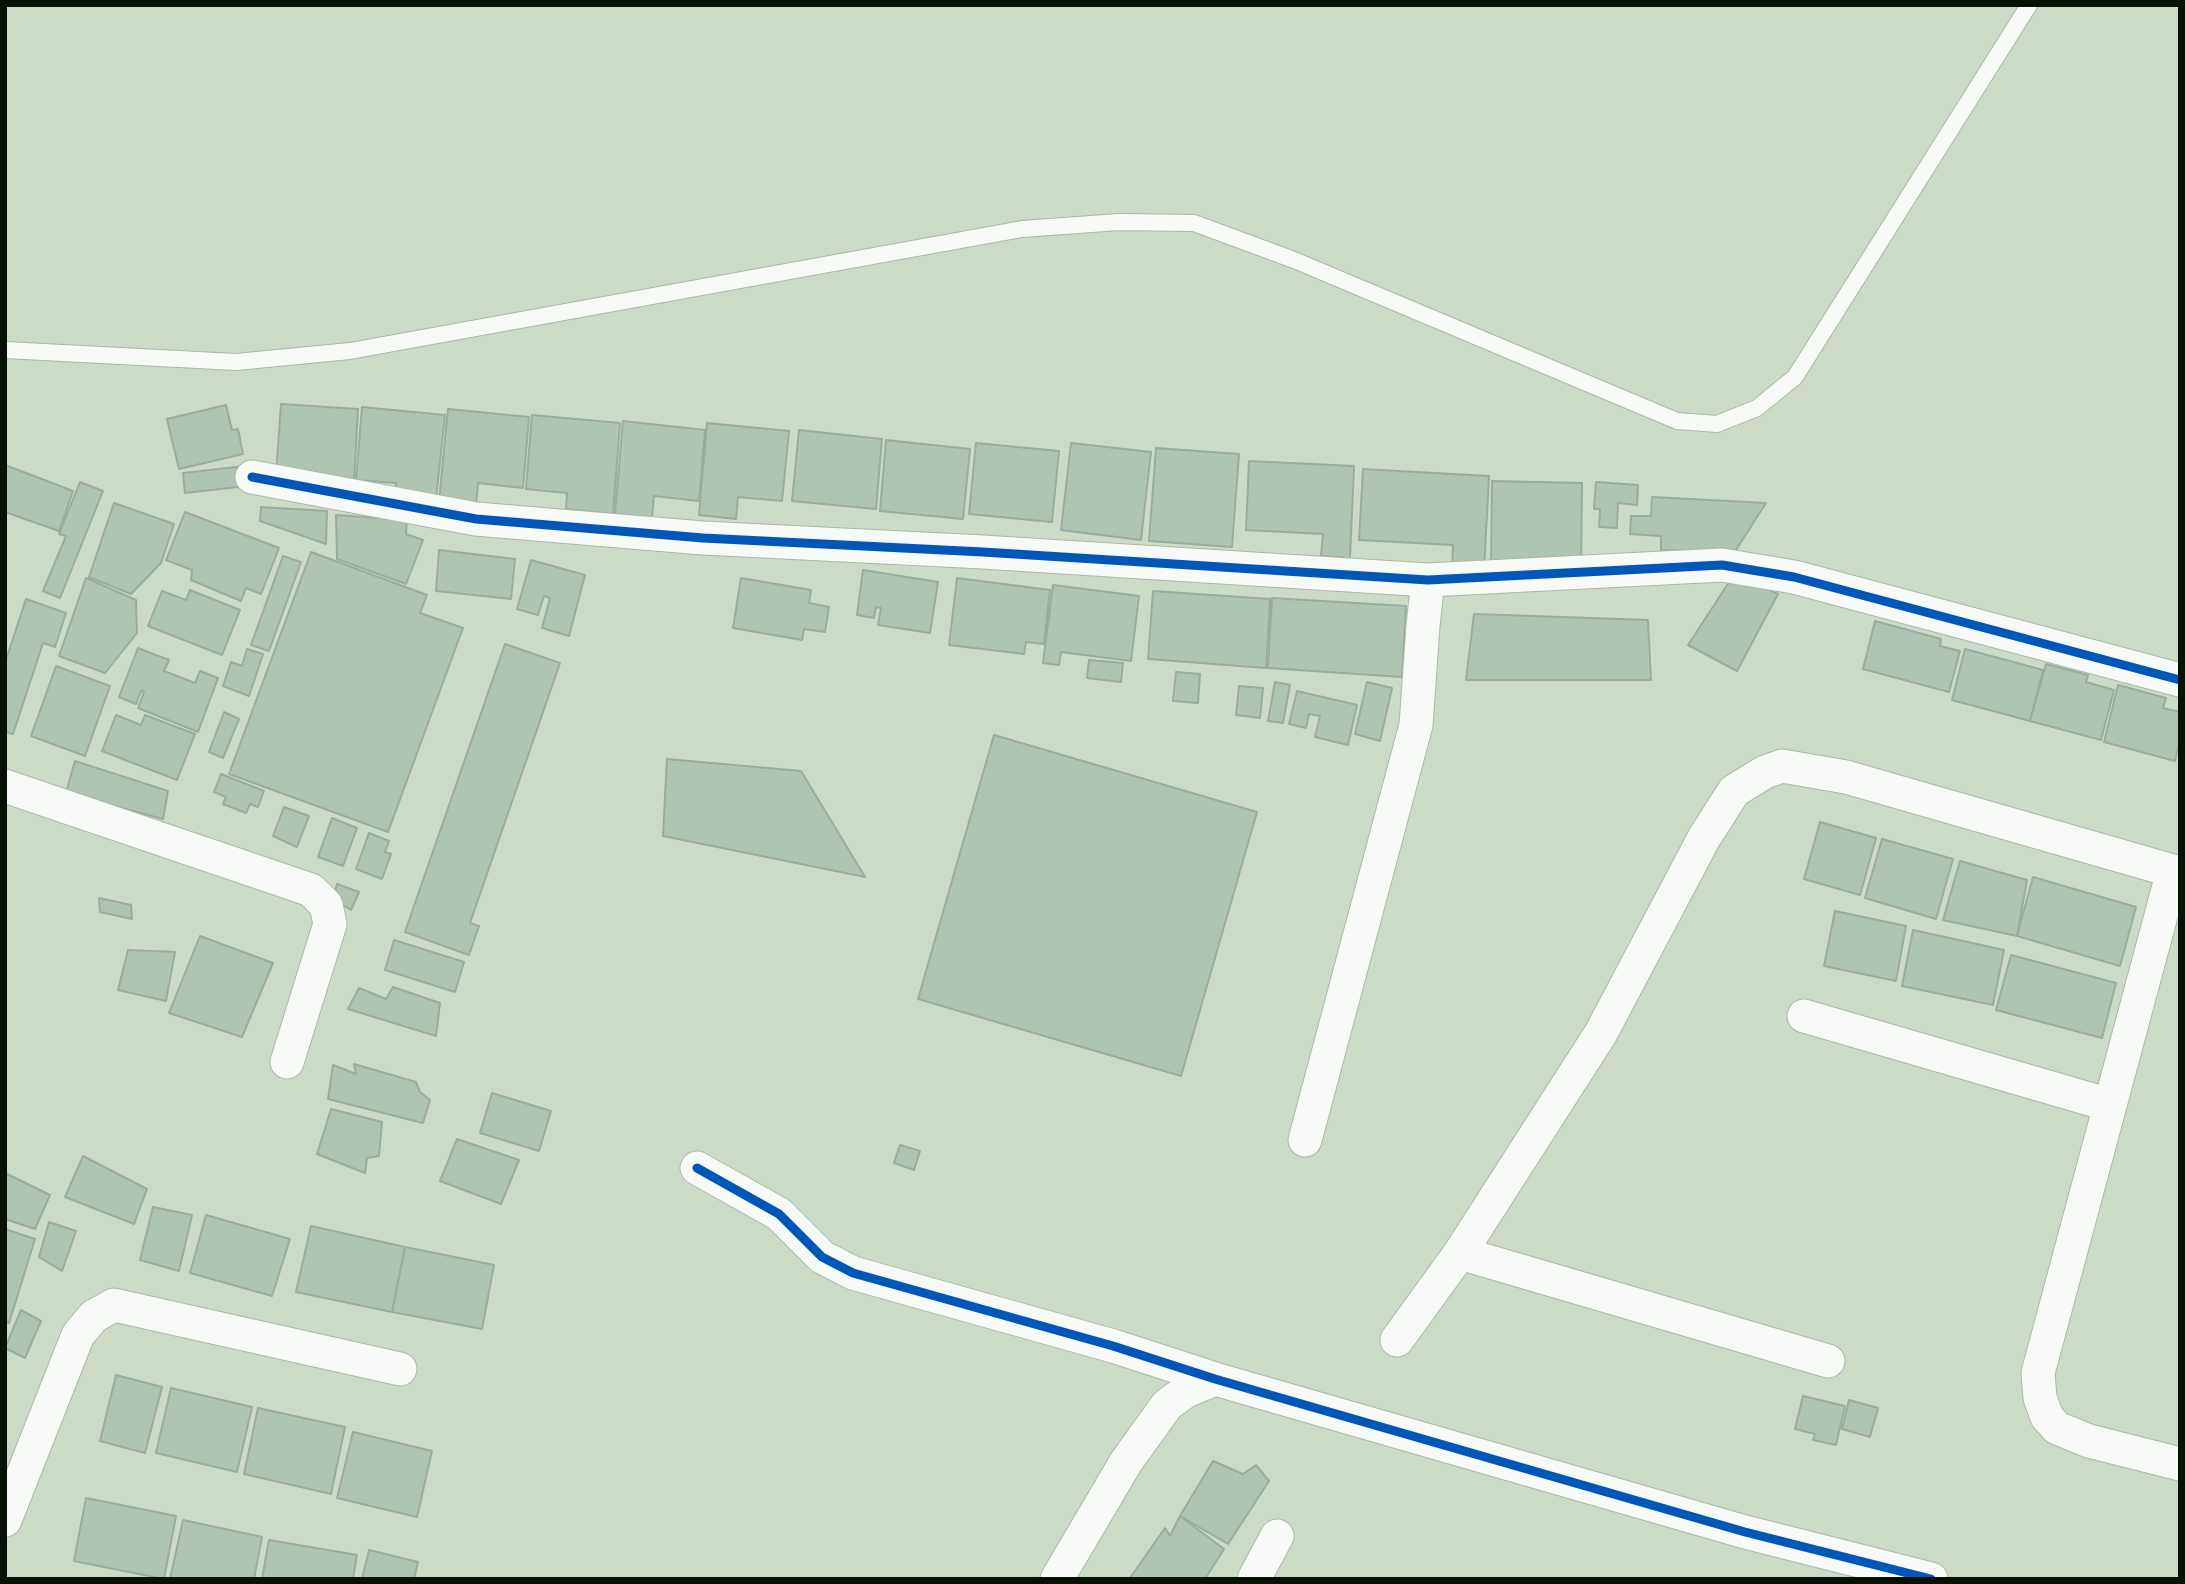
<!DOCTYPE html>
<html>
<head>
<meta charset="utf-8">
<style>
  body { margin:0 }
  #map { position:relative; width:2185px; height:1584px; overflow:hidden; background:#cbdbc7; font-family:"IBM Plex Sans",sans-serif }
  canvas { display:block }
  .frame { position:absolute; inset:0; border:7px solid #071105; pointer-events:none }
</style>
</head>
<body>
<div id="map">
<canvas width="2185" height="1584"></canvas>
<div class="frame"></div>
</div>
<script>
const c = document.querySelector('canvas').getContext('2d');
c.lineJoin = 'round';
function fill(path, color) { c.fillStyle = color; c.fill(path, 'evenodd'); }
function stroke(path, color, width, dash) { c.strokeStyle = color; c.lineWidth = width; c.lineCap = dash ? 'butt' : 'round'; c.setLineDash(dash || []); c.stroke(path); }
const building = new Path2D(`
  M281 404 358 409 354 480 276 475Z
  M226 405 232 430 238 429 243 454 179 469 167 419Z
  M362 407 445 415 436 499 395 497 396 483 356 480Z
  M448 409 529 417 523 488 478 483 476 505 439 501Z
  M532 415 620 423 613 514 566 509 567 493 526 489Z
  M623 421 705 430 699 501 654 496 652 518 615 514Z
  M707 423 789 431 782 501 738 497 736 519 699 515Z
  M799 430 882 439 876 509 792 501Z
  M886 440 970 449 963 519 880 511Z
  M976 443 1059 451 1052 522 969 514Z
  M1071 443 1151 452 1141 540 1061 530Z
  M1156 448 1239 454 1232 547 1149 541Z
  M1249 461 1354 466 1350 558 1321 556 1323 534 1246 530Z
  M5 465 73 491 59 531 5 512Z
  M245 466 247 486 185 493 183 473Z
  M1363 469 1489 476 1484 571 1452 569 1453 545 1359 540Z
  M1492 481 1582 483 1581 567 1491 565Z
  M80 482 103 491 60 598 43 591 66 536 59 534Z
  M1596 482 1638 485 1637 505 1618 503 1617 528 1599 527 1600 509H1594Z
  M1652 497 1766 503 1734 553 1661 550V536L1630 534 1631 516H1651Z
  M114 503 174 524 161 563 131 594 89 577Z
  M261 507 327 511 326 544 260 521Z
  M185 512 279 548 261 594 246 588 241 601 191 580 192 570 166 560Z
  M336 515 407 520 406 534 423 540 406 584 337 559Z
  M439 550 515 559 511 599 436 591Z
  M311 552 427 595 420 613 463 628 388 832 229 774Z
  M283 556 301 562 269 651 251 645Z
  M531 560 585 575 569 636 542 628 550 598 544 596 538 615 517 609Z
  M863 570 938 582 930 633 878 625 881 608 876 607 874 618 857 615Z
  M1735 573 1778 594 1737 671 1688 645Z
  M86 578 136 600 137 633 105 673 59 656Z
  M741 578 811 590 809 603 829 607 825 632 804 629 802 640 733 628Z
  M957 578 1050 590 1044 644 1026 642 1024 654 949 645Z
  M1053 585 1139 596 1131 661 1061 652 1059 665 1043 663Z
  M190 590 240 610 222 655 148 626 162 591 186 600Z
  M1153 591 1270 599 1266 668 1148 659Z
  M1272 598 1406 606 1402 677 1268 668Z
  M26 599 66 613 55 647 43 643 13 734 5 732V663Z
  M1474 614 1648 620 1651 680H1466Z
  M1875 621 1941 639 1940 646 1960 651 1949 692 1863 669Z
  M505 644 560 663 470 923 479 926 469 955 405 932Z
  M138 648 169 660 164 671 195 683 200 671 218 678 198 732 138 708 144 692 141 691 136 704 119 697Z
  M247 649 263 654 249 696 223 686 231 662 242 666Z
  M1965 649 2043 670 2030 721 1952 700Z
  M1089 660 1123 663 1121 682 1087 678Z
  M2046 664 2088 675 2086 682 2114 690 2101 740 2030 721Z
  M56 666 110 686 85 756 31 736Z
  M1176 672 1200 674 1198 703 1173 701Z
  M1275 682 1290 685 1283 723 1268 721Z
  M1367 682 1392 688 1380 741 1355 734Z
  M2118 685 2166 698 2163 708 2180 712V740L2175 761 2104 742Z
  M1239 686 1263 688 1260 718 1236 715Z
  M1297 691 1357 705 1348 745 1315 737 1320 716 1309 714 1306 728 1289 724Z
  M224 712 239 719 223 758 209 752Z
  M116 715 141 725 145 715 195 734 177 780 102 751Z
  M994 735 1257 812 1181 1076 918 999Z
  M667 759 801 771 865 877 663 836Z
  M75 761 168 791 163 819 66 793Z
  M221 774 264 791 258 807 250 804 246 813 223 804 226 797 214 792Z
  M284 807 309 816 297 847 273 836Z
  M332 818 357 828 343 866 318 857Z
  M1820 822 1876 838 1860 895 1804 879Z
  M369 833 389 841 385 852 391 854 382 879 356 869Z
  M1882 839 1953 859 1936 919 1865 898Z
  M1960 861 2027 880 2017 936 1943 920Z
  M2033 877 2136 907 2120 966 2017 936Z
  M337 884 359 892 351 910 333 899Z
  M99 898 131 905 132 919 100 912Z
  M1835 911 1906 926 1896 981 1824 966Z
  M1913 930 2004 950 1993 1005 1902 986Z
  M200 936 273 963 242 1037 169 1013Z
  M394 940 464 962 455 992 385 970Z
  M128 950 175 952 166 1001 118 990Z
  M2011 955 2116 983 2102 1038 1996 1010Z
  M393 987 440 1003 436 1036 348 1009 359 988 386 999Z
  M354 1064 416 1082 420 1092 430 1100 423 1123 328 1099 333 1065 356 1074Z
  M492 1093 551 1111 539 1151 480 1133Z
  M331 1109 382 1122 379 1156 367 1158 365 1173 317 1154Z
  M457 1139 519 1160 501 1204 440 1181Z
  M900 1145 920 1151 914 1170 894 1163Z
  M83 1156 147 1189 134 1224 65 1197Z
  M5 1173 50 1195 35 1229 5 1219Z
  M153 1207 192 1215 179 1271 140 1260Z
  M206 1215 290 1239 272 1296 190 1273Z
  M49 1222 76 1231 62 1271 39 1257Z
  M311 1226 405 1247 392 1312 296 1292Z
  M5 1229 35 1239 9 1323 5 1321Z
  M405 1247 494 1265 482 1329 392 1312Z
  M21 1310 41 1321 25 1358 5 1348Z
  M116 1375 162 1387 145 1453 100 1441Z
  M171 1388 252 1407 237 1472 156 1453Z
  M1803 1396 1845 1406 1836 1445 1813 1440 1815 1434 1795 1429Z
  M1849 1400 1878 1408 1870 1437 1842 1429Z
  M258 1408 345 1427 331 1494 244 1474Z
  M353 1432 432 1451 417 1517 337 1498Z
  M1213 1461 1243 1474 1256 1465 1269 1481 1228 1544 1180 1516Z
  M86 1498 176 1516 164 1579 74 1561Z
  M1180 1516 1224 1549 1205 1579 1130 1578 1165 1528 1170 1536Z
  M183 1520 262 1537 254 1579H170Z
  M269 1540 357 1555 353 1579H262Z
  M369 1550 418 1562 414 1579H362Z`);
const service = new Path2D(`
  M5 350 236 362 350 351 1022 229 1119 222 1194 223 1294 260 1677 421 1717 424 1757 408 1795 377 2029 5`);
const minor = new Path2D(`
  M252 477 476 519 703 538 983 552 1428 580 1722 565 1794 577 2180 680
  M5 786 311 890 326 905 330 924 287 1062
  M2173 871 2038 1373 2040 1398 2047 1417 2057 1428 2089 1441 2180 1464
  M1804 1016 2110 1105
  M1305 1140 1416 725 1423 626 1428 580
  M697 1168 779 1214 822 1257 853 1273 1113 1346 1215 1379 1745 1532 1931 1579
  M1460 1253 1601 1033 1704 838 1734 791 1765 772 1782 766 1846 777 2180 873
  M1397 1340 1460 1253 1828 1361
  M5 1520 78 1335 94 1316 114 1305 400 1369
  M1057 1579 1126 1462 1167 1405 1186 1391 1215 1379
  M1254 1579 1277 1536`);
const cycleway = new Path2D(`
  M252 477 476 519 703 538 983 552 1428 580 1722 565 1794 577 2180 680
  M697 1168 779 1214 822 1257 853 1273 1113 1346 1215 1379 1745 1532 1931 1579`);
fill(building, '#b0c4b4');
stroke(building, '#9cab9e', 2);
stroke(service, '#acb8a8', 18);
stroke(minor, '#acb8a8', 35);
stroke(service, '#f7faf7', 16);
stroke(minor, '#f7faf7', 33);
stroke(cycleway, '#0057b8', 9);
</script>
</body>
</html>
